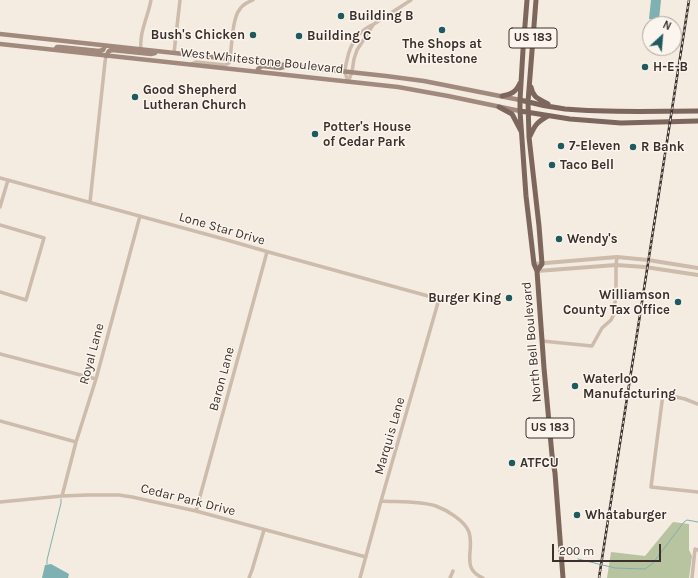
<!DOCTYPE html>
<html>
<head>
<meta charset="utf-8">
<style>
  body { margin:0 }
  #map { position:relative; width:698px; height:578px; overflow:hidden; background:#f4ebe1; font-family:Karla,sans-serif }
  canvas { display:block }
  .north { position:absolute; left:642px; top:16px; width:40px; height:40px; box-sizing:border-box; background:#fbf5ee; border:1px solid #aea6a0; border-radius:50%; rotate:26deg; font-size:11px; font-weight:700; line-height:16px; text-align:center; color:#3b302b }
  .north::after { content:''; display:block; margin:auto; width:14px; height:18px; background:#1f5a5e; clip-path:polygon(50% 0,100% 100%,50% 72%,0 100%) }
  .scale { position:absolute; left:552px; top:544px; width:109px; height:18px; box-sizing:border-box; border:2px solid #3b302b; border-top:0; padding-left:5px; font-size:12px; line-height:14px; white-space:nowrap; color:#3b302b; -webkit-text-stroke:3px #fbf5ee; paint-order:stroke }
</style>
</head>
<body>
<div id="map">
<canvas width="698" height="578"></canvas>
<div class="north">N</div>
<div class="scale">200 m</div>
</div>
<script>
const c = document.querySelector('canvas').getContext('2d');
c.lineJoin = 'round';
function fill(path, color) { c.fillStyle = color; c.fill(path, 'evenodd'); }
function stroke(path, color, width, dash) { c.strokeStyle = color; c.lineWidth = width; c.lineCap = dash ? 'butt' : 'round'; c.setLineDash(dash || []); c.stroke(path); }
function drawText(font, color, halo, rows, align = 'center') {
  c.font = font + ' Karla,sans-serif'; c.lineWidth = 3; c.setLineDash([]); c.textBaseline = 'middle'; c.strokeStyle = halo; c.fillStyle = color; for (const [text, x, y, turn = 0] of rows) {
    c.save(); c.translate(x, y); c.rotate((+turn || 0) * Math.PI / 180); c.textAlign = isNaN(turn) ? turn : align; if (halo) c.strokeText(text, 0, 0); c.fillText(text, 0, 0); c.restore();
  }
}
const green = new Path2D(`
  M673 522 689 524V550L692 556 689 578H607L611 552 645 556Z`);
const water = new Path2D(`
  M651 0H661L659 20 649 19Z
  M51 564 69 574 68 578H42L45 565Z`);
const stream = new Path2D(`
  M578 559 615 568 645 569 653 563 684 522 687 520 698 522
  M47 564V560L61 503V499`);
const minor = new Path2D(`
  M141 50C139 32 148 17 151 0
  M174 53 180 0
  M191 64 196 62 225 65 229 63 230 58C232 46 232 18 240 9 243 4 248 2 253 0
  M348 82C347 79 346 75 345 72 345 69 346 64 347 60 350 44 359 30 374 24L411 0
  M348 82 352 72 354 59 357 50 373 25
  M0 178 220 238 272 253 439 299 381 501 360 578
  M90 202 105 62 106 56
  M0 207 8 180
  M0 225 44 238 26 300 0 292
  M542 341 592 346 602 328 611 320 614 314 616 292V265L617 257
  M0 354 96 379
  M698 404 685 399 663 394 651 487 698 492
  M0 421 76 442
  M62 496 76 442 96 379 140 216
  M381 501C397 502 422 501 436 506 447 510 465 521 469 532 475 550 460 568 483 578
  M0 502 62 496 88 495H119L132 497 196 511 366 557
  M196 511 267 252
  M249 578 252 570 264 530
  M450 578 453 571
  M692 578 695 549 698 550`);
const tertiary = new Path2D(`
  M534 264 617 257 648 260 698 268
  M537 271 616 265 645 267 698 275`);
const secondary = new Path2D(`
  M0 34 386 76 424 81 520 100
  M0 44 398 87 448 96 520 111
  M55 50 57 47H60L99 51 103 50 105 46
  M106 56 109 51 112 50 151 54 155 53
  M258 72V69L262 66 280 68 287 66`);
const primary = new Path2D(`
  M527 0 523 50 520 100V111L526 196 534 264 537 271 544 368 552 455 555 473 563 578
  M536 0 528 102 529 137 539 226 542 264 537 271
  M531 87C533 98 539 99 548 104
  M502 96C512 94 516 92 520 83
  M520 100C535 104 550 107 565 109 609 113 654 111 698 111
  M499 107 512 114 521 131
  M520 111 570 119 621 123 698 121
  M530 136C535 125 537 122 548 116`);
const rail = new Path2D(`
  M599 578 689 0`);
const markers = [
  [341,16,4,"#1f5a5e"],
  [442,30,4,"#1f5a5e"],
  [253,35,4,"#1f5a5e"],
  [299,36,4,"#1f5a5e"],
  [645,67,4,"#1f5a5e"],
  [135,97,4,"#1f5a5e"],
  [315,134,4,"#1f5a5e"],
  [561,146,4,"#1f5a5e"],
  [633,147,4,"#1f5a5e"],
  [552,165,4,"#1f5a5e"],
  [559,239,4,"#1f5a5e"],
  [509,298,4,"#1f5a5e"],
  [678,302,4,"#1f5a5e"],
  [575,386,4,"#1f5a5e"],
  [512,463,4,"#1f5a5e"],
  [577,515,4,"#1f5a5e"]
];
const shields = [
  [533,38,48],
  [550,428,48]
];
const shieldNames = [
  ["US 183",533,38],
  ["US 183",550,428]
];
const poiNames = [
  ["Building B",349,16],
  ["Bush's Chicken",245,35,"right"],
  ["Building C",307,36],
  ["The Shops at",442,44,"center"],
  ["Whitestone",442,59,"center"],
  ["H-E-B",653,67],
  ["Good Shepherd",143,90],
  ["Lutheran Church",143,105],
  ["Potter's House",323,127],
  ["of Cedar Park",323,142],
  ["7-Eleven",569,146],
  ["R Bank",641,147],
  ["Taco Bell",560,165],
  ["Wendy's",567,239],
  ["Williamson",670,295,"right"],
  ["County Tax Office",670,310,"right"],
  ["Burger King",501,298,"right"],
  ["Waterloo",583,379],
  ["Manufacturing",583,394],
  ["ATFCU",520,463],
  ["Whataburger",585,515]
];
const streetNames = [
  ["West Whitestone Boulevard",262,61,6],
  ["Lone Star Drive",222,229,16],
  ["North Bell Boulevard",532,342,-95],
  ["Royal Lane",92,354,-75],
  ["Baron Lane",222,379,-75],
  ["Marquis Lane",390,436,-74],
  ["Cedar Park Drive",188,500,14]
];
fill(green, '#b8c4a0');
fill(water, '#7fb0b2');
stroke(stream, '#7fb0b2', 1);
stroke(minor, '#cdbbac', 3.5);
stroke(tertiary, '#cdbbac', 4);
stroke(secondary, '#a18a7d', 4.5);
stroke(primary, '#7d675c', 5);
stroke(rail, '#3b302b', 2.5);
stroke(rail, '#fbf5ee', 1, [3]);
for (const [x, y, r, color] of markers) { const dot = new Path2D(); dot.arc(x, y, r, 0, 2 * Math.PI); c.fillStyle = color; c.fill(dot); stroke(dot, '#fbf5ee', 1.5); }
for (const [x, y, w] of shields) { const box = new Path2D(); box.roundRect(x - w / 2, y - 10, w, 20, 3); c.fillStyle = '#fbf5ee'; c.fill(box); stroke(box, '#3b302b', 1); }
drawText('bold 12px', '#3b302b', null, shieldNames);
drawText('bold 13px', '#3b302b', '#fbf5ee', poiNames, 'left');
drawText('13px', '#3b302b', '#fbf5ee', streetNames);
</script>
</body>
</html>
